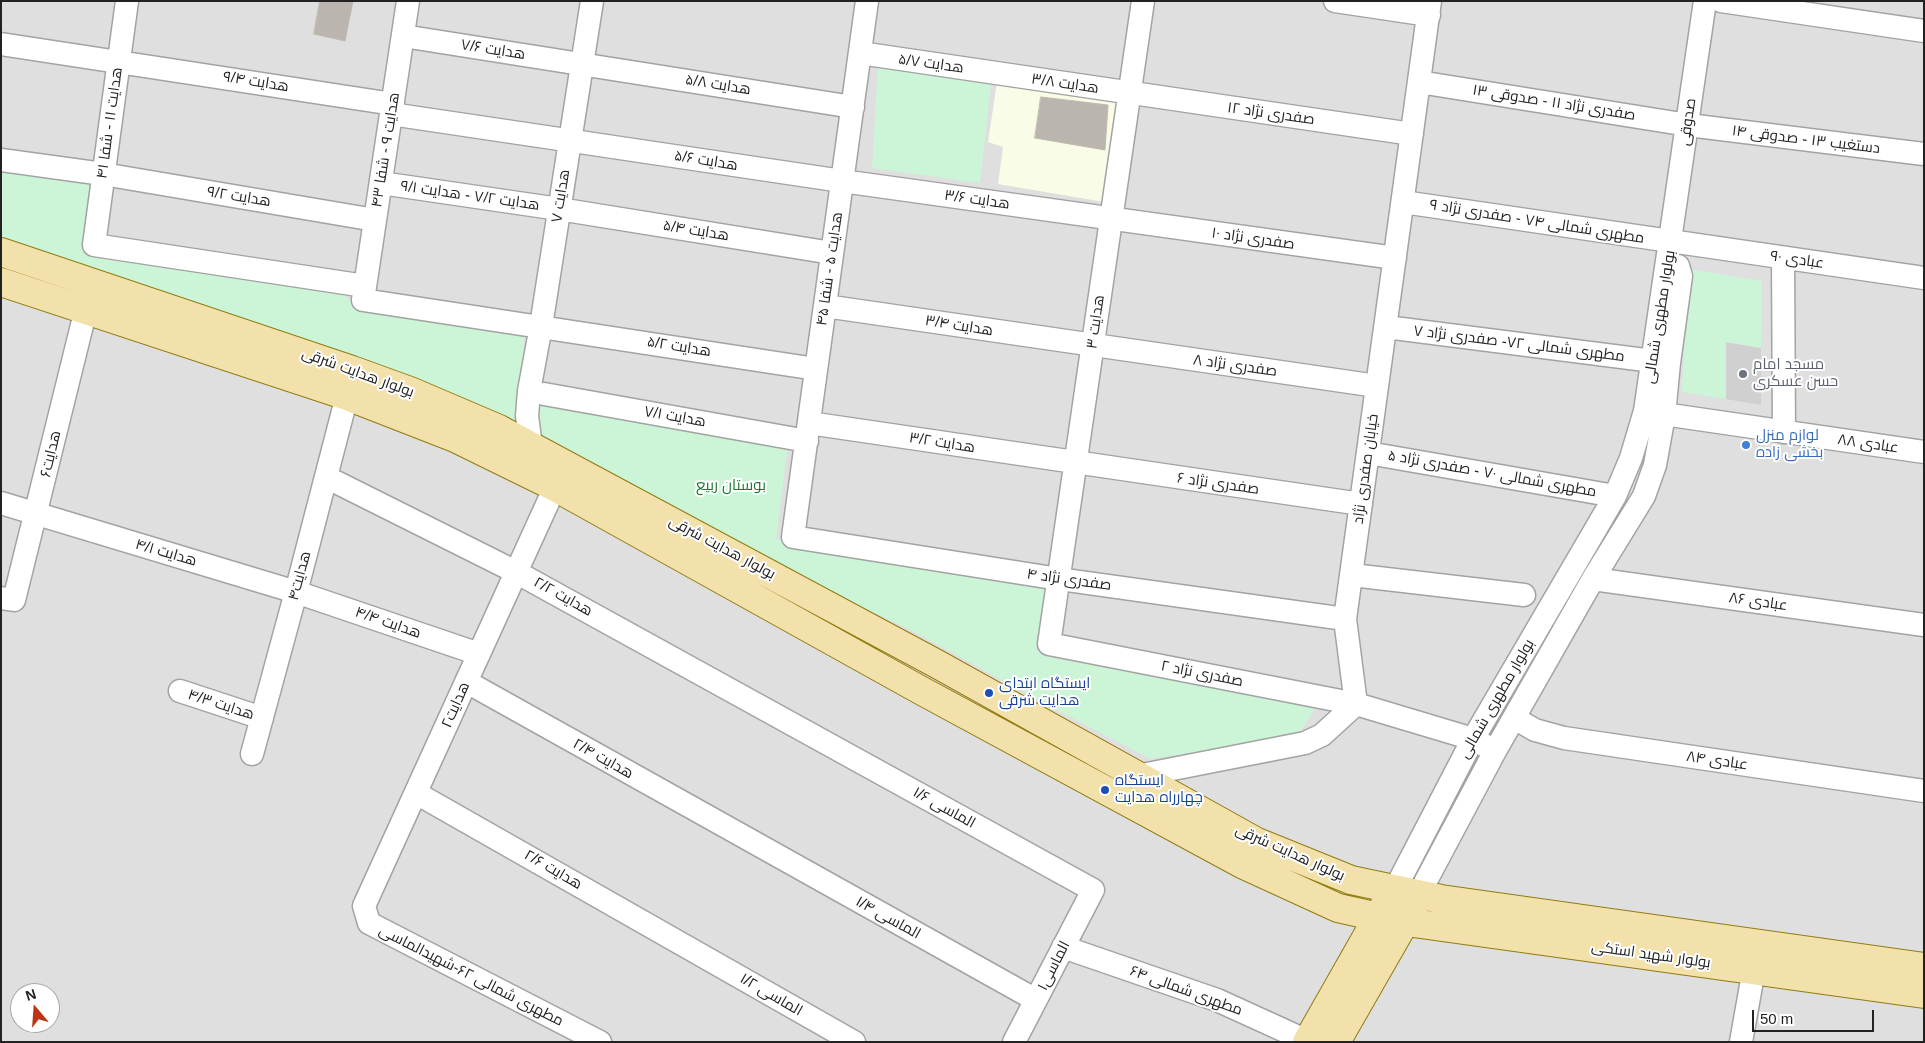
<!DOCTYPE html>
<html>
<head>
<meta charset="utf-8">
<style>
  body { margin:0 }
  #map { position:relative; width:1925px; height:1043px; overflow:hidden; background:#f1f0e9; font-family:Helvetica,sans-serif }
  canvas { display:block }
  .frame { position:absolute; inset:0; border:2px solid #222; pointer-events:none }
  .north { position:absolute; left:10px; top:983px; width:50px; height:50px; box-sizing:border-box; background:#fff; border:1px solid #a7a7a7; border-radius:50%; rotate:342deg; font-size:14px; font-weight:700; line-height:20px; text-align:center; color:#222 }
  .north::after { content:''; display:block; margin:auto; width:18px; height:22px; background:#bf3214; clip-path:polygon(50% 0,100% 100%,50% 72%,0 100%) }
  .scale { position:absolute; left:1752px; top:1010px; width:122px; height:22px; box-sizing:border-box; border:2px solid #222; border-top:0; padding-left:6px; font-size:15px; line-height:18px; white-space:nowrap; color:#222; -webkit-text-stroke:4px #fff; paint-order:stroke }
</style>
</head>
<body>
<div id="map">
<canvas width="1925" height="1043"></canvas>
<div class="frame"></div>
<div class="north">N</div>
<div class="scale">50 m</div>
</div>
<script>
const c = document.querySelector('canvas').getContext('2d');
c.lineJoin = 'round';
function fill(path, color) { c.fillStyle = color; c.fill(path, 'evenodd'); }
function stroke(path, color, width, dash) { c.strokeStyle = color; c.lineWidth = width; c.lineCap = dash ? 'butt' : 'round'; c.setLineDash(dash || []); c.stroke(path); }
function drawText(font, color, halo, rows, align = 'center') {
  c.font = font + ' Helvetica,Cairo,sans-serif'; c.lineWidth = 4; c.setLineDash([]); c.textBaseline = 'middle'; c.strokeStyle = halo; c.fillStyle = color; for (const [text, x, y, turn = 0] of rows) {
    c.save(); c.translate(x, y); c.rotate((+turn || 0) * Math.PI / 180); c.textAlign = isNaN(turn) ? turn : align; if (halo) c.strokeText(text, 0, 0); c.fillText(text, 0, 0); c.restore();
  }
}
const residential = new Path2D(`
  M1 1H1924V1042H1ZM20 993H50V1023H20Z`);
const education = new Path2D(`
  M997 82 1118 100 1104 202 998 184 1003 147 988 142Z`);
const religious = new Path2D(`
  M1726 342 1761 348V405L1726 399Z`);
const park = new Path2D(`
  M878 65 991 84 980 183 872 168Z
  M1 168 90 183 83 254 338 290 361 309 525 332 521 377 539 404 788 444 776 539 1046 586 1036 650 1320 702 1297 736 1151 759 1051 707 911 630 731 545 255 325 1 237Z
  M1688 269 1762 281 1761 348 1726 342V399L1682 392Z`);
const building = new Path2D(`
  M320 1H353L345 41 314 34Z
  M1041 97 1108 105 1105 150 1035 138Z`);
const minor = new Path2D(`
  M127 1 94 245 365 286
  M408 1 363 300 816 369
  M867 1 793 537 1059 579 1345 619
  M1143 1 1049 644 1356 704 1473 739 1495 751
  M1335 1 1429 15
  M1721 1 1924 31
  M403 36 853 107
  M1 44 393 104
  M860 53 1412 134
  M1419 82 1688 125 1924 154
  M391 114 842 181 1395 258
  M1 160 103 174 375 220
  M381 183 559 209 832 253
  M1403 202 1924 278
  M1783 258 1784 432
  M825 306 1377 386
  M1386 327 1653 361
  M544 394 807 441
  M1650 412 1924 452
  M809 423 1361 504
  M531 446 527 416 529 391 541 326 592 1
  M1368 453 1615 496
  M326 477 516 572 1093 890 1014 1042
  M555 487 364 906 369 923 600 1042
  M1 503 296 592 479 654
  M1352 575 1524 595
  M1593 579 1924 625
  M1 598 14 600 86 309
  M467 682 1036 1000
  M180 691 262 718
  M1356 704 1345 619 1430 1
  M1514 718 1535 730 1564 738 1924 791
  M252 754 296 592 347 396
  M1137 776 1305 743 1322 735 1356 704
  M416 793 854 1042
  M1395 889 1473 739 1615 496 1631 458 1645 411 1705 1
  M1419 894 1495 751 1593 579 1644 496 1655 465 1664 415 1669 363 1681 276 1678 266
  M1063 947 1217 1000 1307 1041
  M1741 1042 1754 969`);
const major = new Path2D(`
  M1 252 352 370 410 391 499 429 937 664 1257 842 1351 880 1441 899 1924 967
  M1 282 347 396 455 438 555 487 922 691 1242 864 1338 908 1378 917 1406 922 1924 994
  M1307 1042 1386 903
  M1336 1042 1414 906`);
const markers = [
  [1743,374,5,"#6b7280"],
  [1746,445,5,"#3f7fe0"],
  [989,693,5,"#1a4fb4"],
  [1105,790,5,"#1a4fb4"]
];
const streetNames = [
  ["هدایت ۷/۶",493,50,9],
  ["هدایت ۵/۷",931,64,8],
  ["هدایت ۹/۴",256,82,9],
  ["هدایت ۳/۸",1065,84,8],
  ["هدایت ۵/۸",718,85,9],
  ["صفدری نژاد ۱۱ - صدوقی ۱۳",1554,103,9],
  ["صفدری نژاد ۱۲",1271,114,8],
  ["صدوقی",1688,122,-82],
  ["هدایت ۱۱ - شفا ۴۱",110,123,-82],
  ["دستغیب ۱۳ - صدوقی ۱۴",1806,140,7],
  ["هدایت ۹ - شفا ۴۳",386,150,-81],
  ["هدایت ۵/۶",706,161,9],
  ["هدایت ۷/۲ - هدایت ۹/۱",470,196,8],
  ["هدایت ۷",561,196,-81],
  ["هدایت ۹/۲",239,197,9],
  ["هدایت ۳/۶",977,200,8],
  ["مطهری شمالی ۷۴ - صفدری نژاد ۹",1537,222,9],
  ["هدایت ۵/۴",696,231,9],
  ["صفدری نژاد ۱۰",1253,239,8],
  ["عبادی ۹۰",1797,260,8],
  ["هدایت ۵ - شفا ۴۵",830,269,-82],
  ["بولوار مطهری شمالی",1660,317,-81],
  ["هدایت ۳",1096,322,-82],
  ["هدایت ۳/۴",959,326,9],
  ["مطهری شمالی ۷۲- صفدری نژاد ۷",1519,344,7],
  ["هدایت ۵/۲",679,347,9],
  ["صفدری نژاد ۸",1235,366,8],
  ["بولوار هدایت شرقی",358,373,20],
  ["هدایت ۷/۱",675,417,10],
  ["هدایت ۳/۲",942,443,9],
  ["عبادی ۸۸",1868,444,8],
  ["هدایت۶",51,454,-77],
  ["خیابان صفدری نژاد",1366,469,-82],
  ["مطهری شمالی ۷۰ - صفدری نژاد ۵",1492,474,10],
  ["صفدری نژاد ۶",1218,484,8],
  ["بولوار هدایت شرقی",722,548,28],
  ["هدایت ۴/۱",166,553,16],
  ["هدایت۴",300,576,-75],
  ["صفدری نژاد ۴",1069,580,8],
  ["هدایت ۲/۲",563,597,29],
  ["عبادی ۸۶",1758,602,8],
  ["هدایت ۴/۴",388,623,19],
  ["صفدری نژاد ۲",1202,674,11],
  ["بولوار مطهری شمالی",1497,699,-60],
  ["هدایت ۴/۳",221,705,18],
  ["هدایت۲",456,705,-66],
  ["هدایت ۲/۴",603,759,29],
  ["عبادی ۸۴",1717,761,8],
  ["الماسی ۱/۶",944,808,29],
  ["بولوار هدایت شرقی",1290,853,24],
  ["هدایت ۲/۶",553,870,30],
  ["الماسی ۱/۴",888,918,29],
  ["بولوار شهید استکی",1651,955,8],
  ["الماسی۱",1054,966,-63],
  ["مطهری شمالی ۶۲-شهیدالماسی",471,976,27],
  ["مطهری شمالی ۶۴",1186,991,20],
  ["الماسی ۱/۲",771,995,30]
];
const worshipNames = [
  ["مسجد امام",1753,365],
  ["حسن عسکری",1753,382]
];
const shopNames = [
  ["لوازم منزل",1756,436],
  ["بخشی زاده",1756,453]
];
const parkNames = [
  ["بوستان ربیع",731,486]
];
const transitNames = [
  ["ایستگاه ابتدای",999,684],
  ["هدایت شرقی",999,701],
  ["ایستگاه",1115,781],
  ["چهارراه هدایت",1115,798]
];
fill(residential, '#e0dfdf');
fill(education, '#f9fce7');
fill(religious, '#d0d0d0');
fill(park, '#ccf5d7');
fill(building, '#bab6af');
stroke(building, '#c1b9ad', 1);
stroke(minor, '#a3a3a3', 25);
stroke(major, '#907c0f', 30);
stroke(minor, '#fff', 22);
stroke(major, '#f3e1ac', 28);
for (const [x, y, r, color] of markers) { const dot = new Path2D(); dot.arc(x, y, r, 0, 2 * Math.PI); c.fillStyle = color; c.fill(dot); stroke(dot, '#fff', 2); }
drawText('15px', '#222', '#fff', streetNames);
drawText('15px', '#5b616d', '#fff', worshipNames, 'left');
drawText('15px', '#366cbe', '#fff', shopNames, 'left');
drawText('15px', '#177830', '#fff', parkNames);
drawText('15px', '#164399', '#fff', transitNames, 'left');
</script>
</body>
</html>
